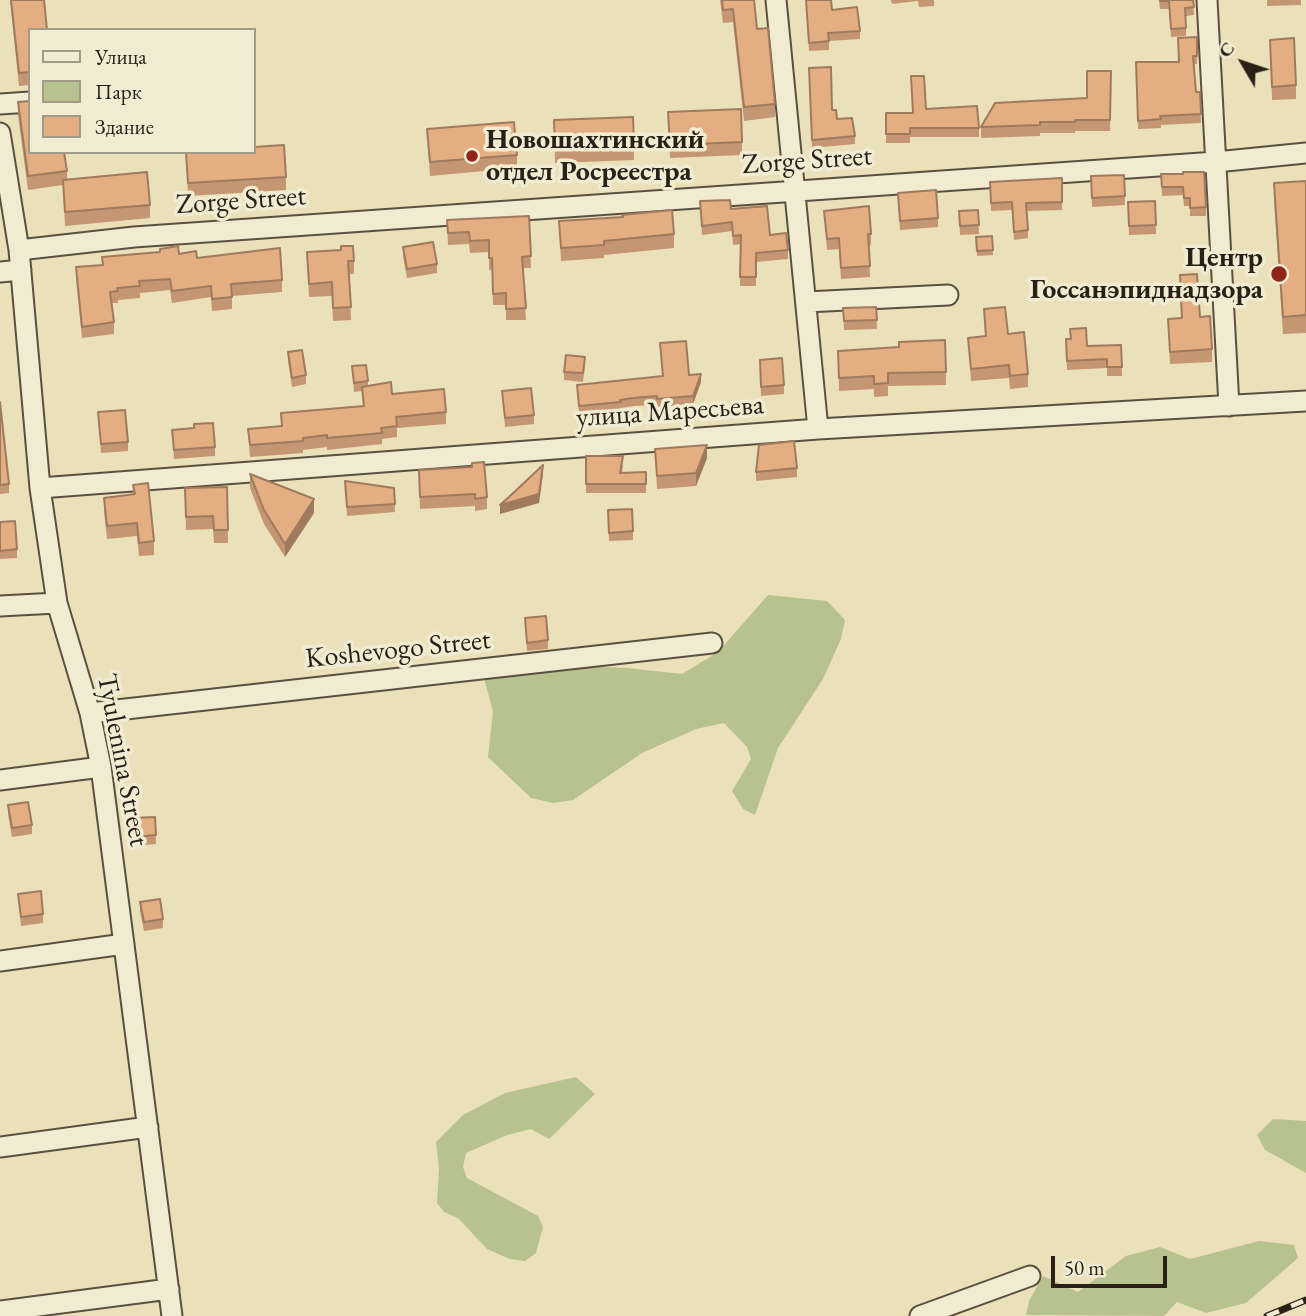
<!DOCTYPE html>
<html>
<head>
<meta charset="utf-8">
<style>
  body { margin:0 }
  #map { position:relative; width:1306px; height:1316px; overflow:hidden; background:#eae0ba; font-family:"EB Garamond",serif }
  canvas { display:block }
  .legend { position:absolute; left:28px; top:28px; width:228px; height:126px; box-sizing:border-box; background:#f1ebd2; border:2px solid #a19a87; margin:0; padding:9px 12px; list-style:none; font-size:21px; color:#2a2017 }
  .legend li { display:flex; align-items:center; gap:14px; height:35px }
  .legend b { width:35px; border:2px solid #a19a87 }
  .north { position:absolute; left:1208px; top:28px; width:70px; height:70px; -webkit-text-stroke:5px #f1ebd2; paint-order:stroke; rotate:309deg; font-size:19px; font-weight:700; line-height:28px; text-align:center; color:#2a2017 }
  .north::after { content:''; display:block; margin:auto; width:24px; height:32px; background:#2a2017; clip-path:polygon(50% 0,100% 100%,50% 72%,0 100%) }
  .scale { position:absolute; left:1051px; top:1256px; width:116px; height:32px; box-sizing:border-box; border:4px solid #2a2017; border-top:0; padding-left:9px; font-size:21px; line-height:24px; white-space:nowrap; color:#2a2017; -webkit-text-stroke:5px #f1ebd2; paint-order:stroke }
</style>
</head>
<body>
<div id="map">
<canvas width="1306" height="1316"></canvas>
<ul class="legend">
<li><b style="height:9px;background:#f1ebd2"></b>Улица</li>
<li><b style="height:19px;background:#b8c28f"></b>Парк</li>
<li><b style="height:19px;background:#e4ae83"></b>Здание</li>
</ul>
<div class="north">С</div>
<div class="scale">50 m</div>
</div>
<script>
const g = document.querySelector('canvas').getContext('2d');
g.lineJoin = 'round';
function fillPath(path, color) { g.fillStyle = color; g.fill(path, 'evenodd'); }
const poly = rows => new Path2D(rows.map(r => 'M' + r).join(''));
function stroke(path, color, width, dash) { g.strokeStyle = color; g.lineWidth = width; g.lineCap = dash ? 'butt' : 'round'; g.setLineDash(dash || []); g.stroke(path); }
function write(font, color, halo, rows, align = 'center') {
  g.font = font + ' "EB Garamond",serif'; g.lineWidth = 7; g.setLineDash([]); g.textBaseline = 'middle'; g.strokeStyle = halo; g.fillStyle = color; for (const [text, x, y, turn = 0] of rows) {
    g.save(); g.translate(x, y); g.rotate((+turn || 0) * Math.PI / 180); g.textAlign = isNaN(turn) ? turn : align; if (halo) g.strokeText(text, 0, 0); g.fillText(text, 0, 0); g.restore();
  }
}
const green = poly([
  [768,595,827,601,845,620,841,639,823,679,778,748,755,815,743,809,732,791,751,759,747,747,724,723,696,729,642,753,573,800,553,803,531,798,488,757,493,712,484,678,511,672,576,666,627,668,682,674,718,652],
  [576,1077,595,1094,549,1139,531,1129,507,1135,466,1153,463,1167,467,1178,538,1216,543,1227,536,1253,525,1261,510,1259,487,1249,458,1218,444,1212,437,1203,439,1168,436,1142,463,1115,505,1093],
  [1273,1119,1306,1121,1306,1173,1265,1150,1257,1135],
  [1259,1241,1294,1245,1298,1258,1246,1303,1206,1313,1177,1302,1164,1316,1026,1315,1029,1301,1043,1276,1078,1292,1126,1256,1160,1247,1190,1259]
]);
const minor = poly([
  [776,0,818,429],
  [1207,0,1229,406],
  [0,104,30,102],
  [0,133,19,250,40,488,57,603,90,713,101,767,172,1316],
  [19,250,134,237,1216,162,1306,153],
  [0,272,21,270],
  [806,302,948,295],
  [40,488,818,429,1306,401],
  [0,606,57,603],
  [90,713,712,643],
  [0,780,101,767],
  [0,961,124,944],
  [0,1147,148,1127],
  [0,1311,169,1289],
  [920,1316,1030,1276]
]);
const rail = poly([
  [1267,1316,1306,1300]
]);
const wall = poly([
  [10,0,44,0,30,30,30,85,19,86],
  [720,0,754,0,757,29,775,104,775,117,744,121,733,22,723,23],
  [806,0,831,0,832,10,860,31,860,39,829,41,829,50,809,51],
  [891,0,934,0,934,6,919,7,918,1,892,4],
  [1159,0,1193,0,1194,15,1186,16,1186,36,1171,37,1169,9,1160,9],
  [1267,0,1301,0,1301,5,1267,6],
  [1178,38,1197,56,1197,64,1194,64,1196,92,1200,92,1201,123,1161,125,1161,128,1138,129,1136,62,1179,62],
  [1270,40,1296,85,1296,99,1272,100],
  [809,68,837,119,855,136,855,144,812,148],
  [1111,71,1110,131,1075,131,1075,133,1040,133,1040,136,981,138,981,127,1087,98],
  [18,102,67,171,67,180,150,205,150,218,65,226,63,185,28,190,18,115],
  [668,112,742,142,742,155,670,158],
  [886,113,912,113,979,128,979,137,910,137,910,143,886,143],
  [633,117,634,160,555,163,554,120],
  [427,129,517,155,517,168,430,176],
  [186,152,286,177,286,190,188,196],
  [1161,174,1183,174,1206,207,1206,216,1190,216,1190,206,1184,206,1183,195,1162,196],
  [1124,175,1125,205,1092,207,1091,176],
  [1062,178,1062,210,1027,211,1028,238,1014,240,1012,210,991,211,990,182],
  [1306,181,1306,333,1283,334,1274,201,1274,183],
  [898,193,938,218,938,227,900,230],
  [700,201,731,209,770,235,788,250,788,259,756,262,756,286,740,286,741,244,733,245,732,231,702,235],
  [1155,201,1156,234,1129,235,1128,202],
  [978,210,979,234,960,235,959,211],
  [824,211,871,234,871,245,869,246,870,277,841,279,839,249,827,250],
  [529,216,531,268,523,268,526,320,506,320,506,305,493,305,492,269,489,270,489,252,470,253,469,244,448,245,447,220],
  [559,221,674,234,674,248,604,255,604,258,561,261],
  [992,236,993,255,977,256,976,237],
  [403,247,437,264,437,273,407,278,403,256],
  [307,252,354,261,354,274,349,274,351,320,333,321,332,296,309,297],
  [179,254,282,280,282,292,232,296,232,309,212,311,211,297,172,303,170,290,140,293,140,298,118,300,118,303,112,303,114,322,114,334,82,338,76,279,76,267,102,265,102,257],
  [1180,275,1200,317,1212,349,1212,362,1170,364,1168,319,1181,318],
  [876,307,877,329,844,330,843,308],
  [984,309,1008,334,1028,374,1028,387,1010,389,1009,378,971,381,968,338,985,336],
  [1066,339,1087,346,1121,345,1122,376,1107,376,1107,368,1067,370],
  [945,340,946,385,888,386,888,396,874,397,874,389,839,391,838,351,899,347],
  [660,343,689,375,701,382,693,404,657,407,657,405,633,406,621,408,621,410,579,414,577,385,662,376],
  [288,352,306,375,306,384,292,387,288,361],
  [352,366,368,381,368,386,446,412,446,424,397,428,397,437,382,439,382,444,327,450,327,447,303,450,303,453,250,457,248,429,281,426,281,413,363,406,362,391,354,392],
  [585,366,583,382,564,380,564,372],
  [760,368,784,385,784,394,761,396],
  [502,391,534,415,534,424,505,427],
  [0,402,9,484,9,493,0,494],
  [98,412,128,442,128,451,101,453],
  [194,428,215,447,215,456,174,459,172,430],
  [655,449,707,458,696,486,657,489],
  [586,456,623,465,622,473,646,472,646,493,586,493],
  [797,468,797,477,756,481,756,472],
  [419,470,487,497,487,509,475,511,475,506,420,509],
  [250,474,314,513,285,557,264,524,250,488],
  [345,481,395,504,395,512,347,516],
  [133,485,154,541,154,555,139,556,137,536,107,539,104,511,104,498,133,494],
  [227,487,228,543,214,543,213,529,186,530,185,488],
  [608,519,633,531,633,540,609,541],
  [0,522,17,549,17,558,0,559],
  [525,618,548,640,548,649,527,651],
  [8,805,32,825,32,834,12,837,8,814],
  [155,817,156,844,133,846,132,818],
  [18,894,43,914,43,923,21,926],
  [140,902,163,919,163,928,144,931,140,911]
]);
const shadedWall = poly([
  [701,374,701,382,693,404,693,396],
  [707,445,707,458,696,486,696,473],
  [543,465,543,474,539,503,500,514,500,505],
  [314,499,314,513,285,557,285,544]
]);
const building = poly([
  [11,0,44,0,47,30,30,30,30,72,19,73,11,0],
  [722,0,754,0,757,29,768,28,775,104,744,107,733,9,723,10,722,0],
  [806,0,831,0,832,10,857,7,860,31,828,33,829,41,809,43,806,0],
  [1160,0,1193,0,1194,7,1185,8,1186,28,1171,29,1169,1,1160,1,1160,0],
  [1197,37,1197,56,1193,56,1196,92,1200,92,1201,114,1160,116,1161,119,1138,121,1136,62,1179,62,1178,38,1197,37],
  [1294,38,1296,85,1272,87,1270,40,1294,38],
  [831,67,832,110,836,110,837,119,852,118,855,136,812,140,809,68,831,67],
  [1087,71,1111,71,1110,120,1075,120,1075,122,1040,122,1040,125,981,127,995,103,1087,98,1087,71],
  [911,76,924,76,926,109,977,106,979,128,910,128,910,134,886,134,886,113,913,113,911,76],
  [30,101,30,152,64,152,67,171,28,176,18,102,30,101],
  [741,109,742,142,670,145,668,112,741,109],
  [633,117,634,147,555,150,554,120,633,117],
  [514,122,517,155,430,162,427,129,514,122],
  [284,145,286,177,188,183,186,152,254,152,254,147,284,145],
  [147,172,150,205,65,212,63,180,147,172],
  [1183,172,1204,172,1206,207,1190,208,1190,198,1184,198,1183,187,1162,187,1161,174,1183,174,1183,172],
  [1124,175,1125,196,1092,198,1091,176,1124,175],
  [1062,178,1062,202,1026,203,1028,230,1014,232,1012,202,991,203,990,182,1062,178],
  [1306,181,1306,315,1283,317,1274,183,1306,181],
  [936,190,938,218,900,221,898,193,936,190],
  [730,200,731,209,767,206,770,235,786,233,788,250,756,253,756,277,740,277,741,235,733,236,732,222,702,226,700,201,730,200],
  [1155,201,1156,225,1129,226,1128,202,1155,201],
  [869,206,871,234,868,234,870,266,841,268,839,238,827,239,824,211,869,206],
  [672,210,674,234,604,241,604,245,561,248,559,221,623,217,622,215,672,210],
  [978,210,979,225,960,226,959,211,978,210],
  [529,216,531,256,522,257,526,308,506,309,506,293,493,294,492,258,489,258,489,240,470,241,469,232,448,233,447,220,529,216],
  [992,236,993,250,977,251,976,237,992,236],
  [433,242,437,264,407,269,403,247,433,242],
  [178,246,179,254,196,251,197,258,280,248,282,280,231,284,232,297,212,299,211,286,172,291,170,279,139,281,140,286,117,288,118,291,110,292,114,322,82,327,76,267,103,265,102,257,160,252,160,249,178,246],
  [341,246,353,246,354,261,348,261,351,307,333,308,332,282,309,284,307,252,341,250,341,246],
  [1197,274,1200,317,1210,316,1212,349,1170,352,1168,319,1182,318,1180,275,1197,274],
  [876,307,877,320,844,321,843,308,876,307],
  [1005,307,1008,334,1024,332,1028,374,1010,376,1009,365,971,369,968,338,986,336,984,309,1005,307],
  [1086,328,1087,346,1121,345,1122,367,1107,367,1107,359,1067,361,1066,339,1071,339,1070,329,1086,328],
  [945,340,946,372,888,373,888,383,874,384,874,376,839,378,838,351,899,347,899,342,945,340],
  [686,341,689,375,701,374,693,396,657,399,657,396,633,398,620,400,621,402,579,406,577,385,663,376,660,343,686,341],
  [302,350,306,375,292,378,288,352,302,350],
  [566,355,585,357,583,373,564,372,566,355],
  [782,358,784,385,761,387,760,360,782,358],
  [366,365,368,381,354,383,352,366,366,365],
  [391,382,392,394,444,389,446,412,396,417,397,426,381,428,382,433,327,438,327,435,303,438,303,441,250,445,248,429,282,426,281,413,364,406,362,387,391,382],
  [531,388,534,415,505,418,502,391,531,388],
  [0,402,9,484,0,485,0,402],
  [125,410,128,442,101,444,98,412,125,410],
  [213,423,215,447,174,450,172,430,194,428,194,424,213,423],
  [794,441,797,468,756,472,759,445,794,441],
  [707,445,696,473,657,476,655,449,707,445],
  [586,456,623,456,620,473,646,472,646,484,586,484,586,456],
  [484,462,487,497,475,499,475,494,420,497,419,470,472,467,472,463,484,462],
  [543,465,539,494,500,505,509,497,543,465],
  [250,474,314,499,285,544,264,510,250,474],
  [345,481,394,488,395,504,347,507,345,481],
  [148,483,154,541,139,543,137,523,107,526,104,498,135,494,133,485,148,483],
  [227,487,228,530,214,530,213,516,186,517,185,488,227,487],
  [632,509,633,531,609,533,608,510,632,509],
  [15,521,17,549,0,551,0,522,15,521],
  [546,616,548,640,527,643,525,618,546,616],
  [28,802,32,825,12,828,8,805,28,802],
  [155,817,156,835,133,837,132,818,155,817],
  [41,891,43,914,21,917,18,894,41,891],
  [160,899,163,919,144,922,140,902,160,899]
]);
const markers = [
  [472,156,7,"#8f2418"],
  [1279,274,9,"#8f2418"]
];
const poiNames = [
  ["Новошахтинский",486,140],
  ["отдел Росреестра",486,172],
  ["Центр",1263,258,"right"],
  ["Госсанэпиднадзора",1263,290,"right"]
];
const streetNames = [
  ["Zorge Street",807,161,-4],
  ["Zorge Street",241,201,-4],
  ["улица Маресьева",670,412,-4],
  ["Koshevogo Street",398,650,-6],
  ["Tyulenina Street",122,760,79]
];
fillPath(green, '#b8c28f');
stroke(minor, '#5a5040', 23);
stroke(minor, '#f1ebd2', 19);
stroke(rail, '#2a2017', 7);
stroke(rail, '#f1ebd2', 4.5, [13]);
fillPath(wall, '#c49671');
fillPath(shadedWall, '#a07a5c');
fillPath(building, '#e4ae83');
stroke(building, '#a07a5c', 2);
for (const [x, y, r, color] of markers) { const dot = new Path2D(); dot.arc(x, y, r, 0, 2 * Math.PI); g.fillStyle = color; g.fill(dot); stroke(dot, '#f1ebd2', 2.5); }
write('bold 28px', '#2a2017', '#f1ebd2', poiNames, 'left');
write('28px', '#2a2017', '#f1ebd2', streetNames);
</script>
</body>
</html>
